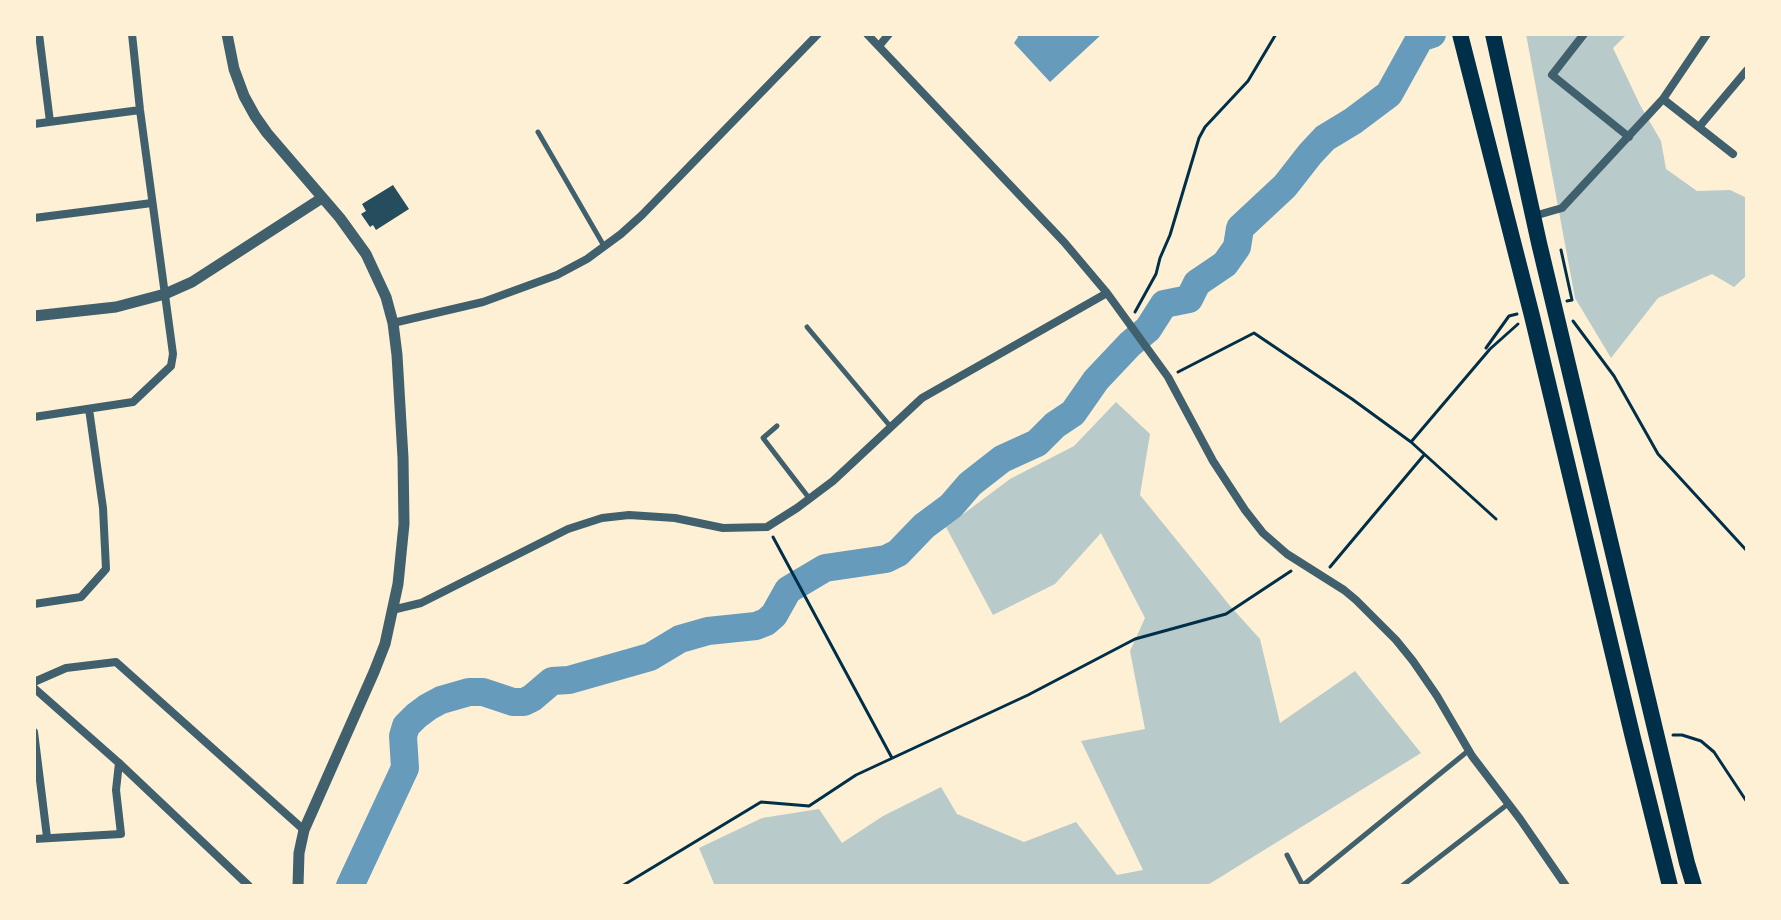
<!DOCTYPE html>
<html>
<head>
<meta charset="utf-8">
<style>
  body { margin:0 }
  #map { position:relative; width:1781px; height:920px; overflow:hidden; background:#fdf0d5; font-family:Mulish,sans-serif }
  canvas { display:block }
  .frame { position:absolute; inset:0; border:36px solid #fdf0d5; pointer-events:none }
</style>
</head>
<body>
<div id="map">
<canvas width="1781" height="920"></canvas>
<div class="frame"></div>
</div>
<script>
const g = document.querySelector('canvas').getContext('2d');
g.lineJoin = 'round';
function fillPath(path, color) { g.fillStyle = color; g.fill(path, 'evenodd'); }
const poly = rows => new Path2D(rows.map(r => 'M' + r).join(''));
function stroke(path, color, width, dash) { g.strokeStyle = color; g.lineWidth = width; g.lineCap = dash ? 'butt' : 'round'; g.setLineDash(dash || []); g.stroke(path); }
const green = poly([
  [1526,34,1627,34,1613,48,1640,105,1661,141,1666,169,1697,191,1730,190,1747,198,1747,275,1734,287,1712,274,1658,298,1611,358,1575,298],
  [1116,402,1150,434,1140,495,1231,607,1260,639,1280,723,1355,671,1421,753,1206,886,715,886,699,848,762,818,819,809,842,843,883,816,941,787,957,814,1024,842,1076,822,1117,875,1143,870,1081,741,1145,729,1130,651,1145,618,1101,533,1055,584,993,615,946,527,1010,479,1074,446]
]);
const water = poly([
  [1017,34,1102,34,1050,82,1014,43,1018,37]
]);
const river = poly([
  [350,886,405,768,403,736,406,726,416,716,428,707,441,700,469,692,483,692,513,702,524,702,532,698,552,681,569,680,650,657,680,639,708,631,756,626,766,622,774,615,788,590,825,568,886,559,898,553,924,526,951,506,970,484,1002,459,1037,443,1055,425,1073,413,1096,380,1130,344,1148,329,1164,304,1189,299,1197,283,1225,264,1237,247,1240,228,1285,186,1310,154,1325,138,1353,121,1389,94,1420,38,1432,34]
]);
const building = poly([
  [393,185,409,209,376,230,373,225,370,227,361,214,366,211,362,204]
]);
const path = poly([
  [1561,250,1572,300,1567,301],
  [1135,312,1156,274,1160,258,1170,235,1199,138,1205,127,1248,81,1276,34],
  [1573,321,1614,376,1658,454,1747,551],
  [1486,348,1509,316,1517,314],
  [1178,372,1254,333,1352,399,1411,442,1496,519],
  [1411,442,1490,349,1518,324],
  [773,537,892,758],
  [1330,567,1424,455],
  [1673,735,1682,735,1701,741,1714,752,1747,802],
  [622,886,761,802,809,806,856,775,1028,695,1135,639,1226,614,1291,571]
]);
const service = poly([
  [538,132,604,246],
  [807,327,890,426],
  [777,426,763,438,809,498],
  [1287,855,1303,886],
  [1302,886,1468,751],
  [1402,886,1508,804]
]);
const minor = poly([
  [39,34,50,122],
  [867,34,1064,242,1107,293,1168,377,1213,461,1245,510,1263,533,1287,554,1344,590,1356,600,1396,640,1413,661,1437,696,1472,756,1520,819,1566,886],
  [1584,34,1552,75,1629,137],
  [879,46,889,34],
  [1663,99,1733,154],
  [34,124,140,110],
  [1699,127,1747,70],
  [1534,216,1562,208,1663,99,1707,34],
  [34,218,152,203],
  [393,323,483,302,557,275,587,259,621,234,642,215,818,34],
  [34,417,133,402,171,366,173,354,140,110,132,34],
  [34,604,81,597,106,569,103,508,89,409],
  [392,610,421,603,568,529,602,518,629,515,675,518,723,528,767,527,797,508,833,481,922,398,1107,293],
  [34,682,66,668,116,662,304,830],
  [34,688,119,763,249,886],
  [34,732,47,837],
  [34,839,121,834,116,790,119,763]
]);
const tertiary = poly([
  [227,34,234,69,244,96,255,116,267,133,340,218,366,254,386,297,393,323,397,355,403,458,404,524,398,584,385,644,374,672,304,830,299,853,298,886],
  [34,316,116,307,165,294,192,282,322,198]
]);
const trunk = poly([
  [1460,34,1532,316,1633,738,1670,886],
  [1493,34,1539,243,1687,863,1694,886]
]);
fillPath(green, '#b9caca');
fillPath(water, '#669bbc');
stroke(river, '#669bbc', 28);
fillPath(building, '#264d5e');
stroke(path, '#003049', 3);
stroke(service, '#3f606c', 5);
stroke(minor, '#3f606c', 8);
stroke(tertiary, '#3f606c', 11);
stroke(trunk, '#003049', 16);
</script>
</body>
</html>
